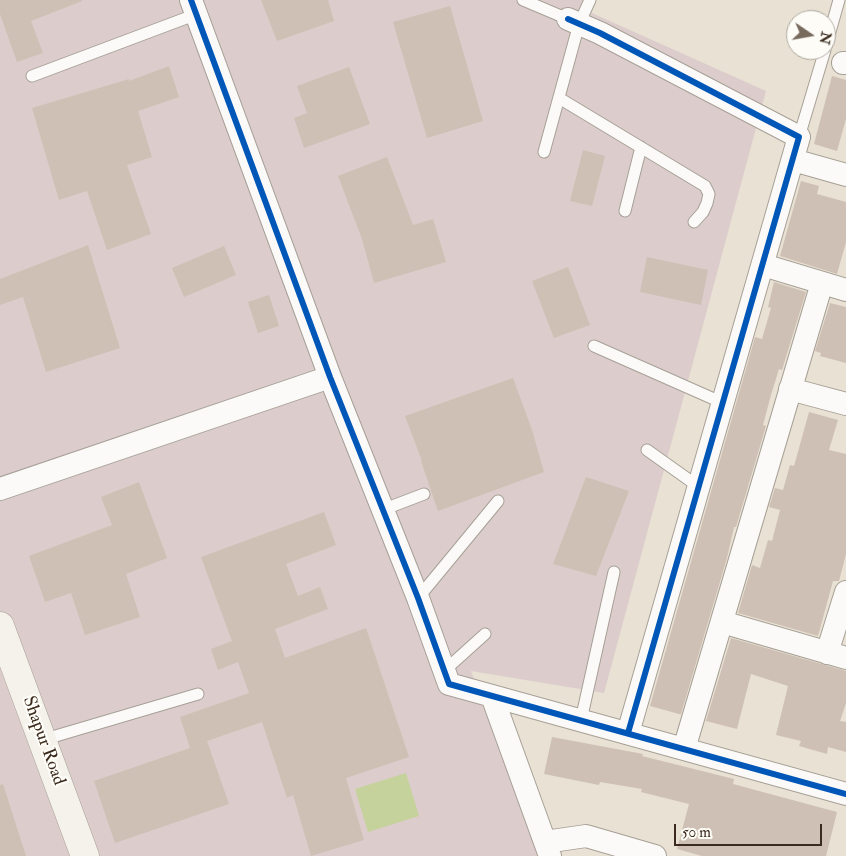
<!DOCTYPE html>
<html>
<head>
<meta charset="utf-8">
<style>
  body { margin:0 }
  #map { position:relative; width:846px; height:856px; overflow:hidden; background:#e9e1d3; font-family:"IM FELL Double Pica",serif }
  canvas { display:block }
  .north { position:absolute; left:786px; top:10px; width:50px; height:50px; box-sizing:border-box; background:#fdfcf7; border:1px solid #afa8a0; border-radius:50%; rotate:102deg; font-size:14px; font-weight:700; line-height:20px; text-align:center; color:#3b2a1e }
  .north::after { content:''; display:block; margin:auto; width:18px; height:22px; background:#786a5d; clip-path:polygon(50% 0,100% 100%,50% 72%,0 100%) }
  .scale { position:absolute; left:674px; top:824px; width:148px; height:22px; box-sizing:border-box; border:2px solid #3b2a1e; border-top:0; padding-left:6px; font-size:15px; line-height:18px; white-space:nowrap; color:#3b2a1e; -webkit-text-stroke:4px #fdfcf7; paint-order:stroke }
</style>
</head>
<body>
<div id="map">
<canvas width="846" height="856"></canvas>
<div class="north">N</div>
<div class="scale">50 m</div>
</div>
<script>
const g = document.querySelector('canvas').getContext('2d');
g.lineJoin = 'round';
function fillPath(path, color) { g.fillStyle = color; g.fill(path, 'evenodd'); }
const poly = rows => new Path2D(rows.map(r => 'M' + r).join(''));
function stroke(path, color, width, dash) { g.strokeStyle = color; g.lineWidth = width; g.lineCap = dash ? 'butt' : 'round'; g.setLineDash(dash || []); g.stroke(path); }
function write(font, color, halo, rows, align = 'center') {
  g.font = font + ' "IM FELL Double Pica",serif'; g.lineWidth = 4.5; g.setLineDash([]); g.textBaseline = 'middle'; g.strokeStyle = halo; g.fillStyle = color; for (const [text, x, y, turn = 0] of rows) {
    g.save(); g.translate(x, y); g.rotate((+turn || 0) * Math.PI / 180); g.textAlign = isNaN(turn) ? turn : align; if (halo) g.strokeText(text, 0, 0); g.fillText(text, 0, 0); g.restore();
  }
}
const industrial = poly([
  [0,0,586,0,583,9,766,91,604,693,471,671,540,856,0,856]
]);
const green = poly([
  [406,773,419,816,368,832,355,789]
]);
const building = poly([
  [0,0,82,0,82,1,31,21,43,53,17,62,0,14],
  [261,0,328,0,334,21,277,41],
  [450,6,483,121,427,138,393,22],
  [169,66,179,97,138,111,152,157,127,165,151,234,107,250,87,191,59,200,32,108,129,79,129,81],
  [349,67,370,124,304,148,294,118,307,113,297,86],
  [832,76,846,80,846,119,837,151,814,144],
  [583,150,605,156,592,206,570,201],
  [387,157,413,225,433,219,446,262,374,283,362,239,338,176],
  [801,181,819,186,817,194,846,202,846,242,837,274,780,256],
  [88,245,120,348,46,372,23,297,0,305,0,279],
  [224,246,236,275,184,297,172,268],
  [647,257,708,270,701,305,640,292],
  [568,267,590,325,554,338,532,281],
  [774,282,806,292,782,370,779,369,771,395,763,425,766,426,736,527,734,527,727,558,681,714,679,714,650,706,755,337,762,339,771,308,768,307],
  [269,295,279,326,258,333,248,302],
  [830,303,846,307,846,363,820,356,821,353,815,351],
  [513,378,532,430,544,472,438,511,421,461,422,461,405,416],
  [809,412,838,420,829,450,846,454,846,554,839,581,833,581,818,636,738,613,752,565,760,568,768,540,772,541,780,510,769,507,775,488,783,490,790,465,794,466],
  [586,477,629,491,596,576,553,564],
  [139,482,167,558,126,574,140,617,85,635,71,593,45,602,29,556,112,525,101,497],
  [324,512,336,545,286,564,298,596,320,587,328,609,275,629,285,658,366,628,409,757,346,778,364,840,311,856,293,795,287,798,262,722,207,741,229,804,115,843,94,781,190,748,180,717,249,693,238,662,218,670,211,649,232,641,201,557],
  [731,638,846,671,846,703,840,721,846,722,846,752,828,747,827,754,799,746,801,741,776,735,788,686,751,674,737,729,706,721],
  [552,737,643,754,642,756,734,779,733,784,837,812,826,856,702,856,677,849,689,804,641,792,642,789,600,782,599,785,544,774],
  [3,784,26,856,0,856,0,785]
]);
const lane = poly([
  [523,0,568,19],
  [826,46,839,0],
  [32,76,197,14],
  [559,98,705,186,709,194,707,203,703,212,694,222],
  [799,137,825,50],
  [544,152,579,24,590,0],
  [625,211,641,147],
  [594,346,723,403],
  [647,450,699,487],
  [382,510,424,494],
  [418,598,498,501],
  [444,671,485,634],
  [581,720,614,572],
  [42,740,198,694]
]);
const street = poly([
  [191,0,330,377,418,598,449,684,846,794],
  [568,19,600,33,799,137,628,733],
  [843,63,846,63],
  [793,160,846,175],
  [763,265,846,290],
  [790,389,846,404],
  [0,489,330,377],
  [722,622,846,658],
  [827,653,846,592],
  [492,696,550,856],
  [684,749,822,283],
  [545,842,586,836,655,856]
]);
const secondary = poly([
  [0,626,85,856]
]);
const cycleway = poly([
  [191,0,330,377,418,598,449,684,846,794],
  [568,19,600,33,799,137,628,733]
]);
const streetNames = [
  ["Shapur Road",43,741,70]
];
fillPath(industrial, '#dccdcc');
fillPath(green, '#c5d29b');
fillPath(building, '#cec0b4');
stroke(lane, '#a6a096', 13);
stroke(street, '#a6a096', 24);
stroke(secondary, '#a6a096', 29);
stroke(lane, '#fcfaf8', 11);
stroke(street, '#fcfaf8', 22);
stroke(secondary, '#f5f1eb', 28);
stroke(cycleway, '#0057b8', 6);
write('18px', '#3b2a1e', '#fdfcf7', streetNames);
</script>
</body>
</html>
